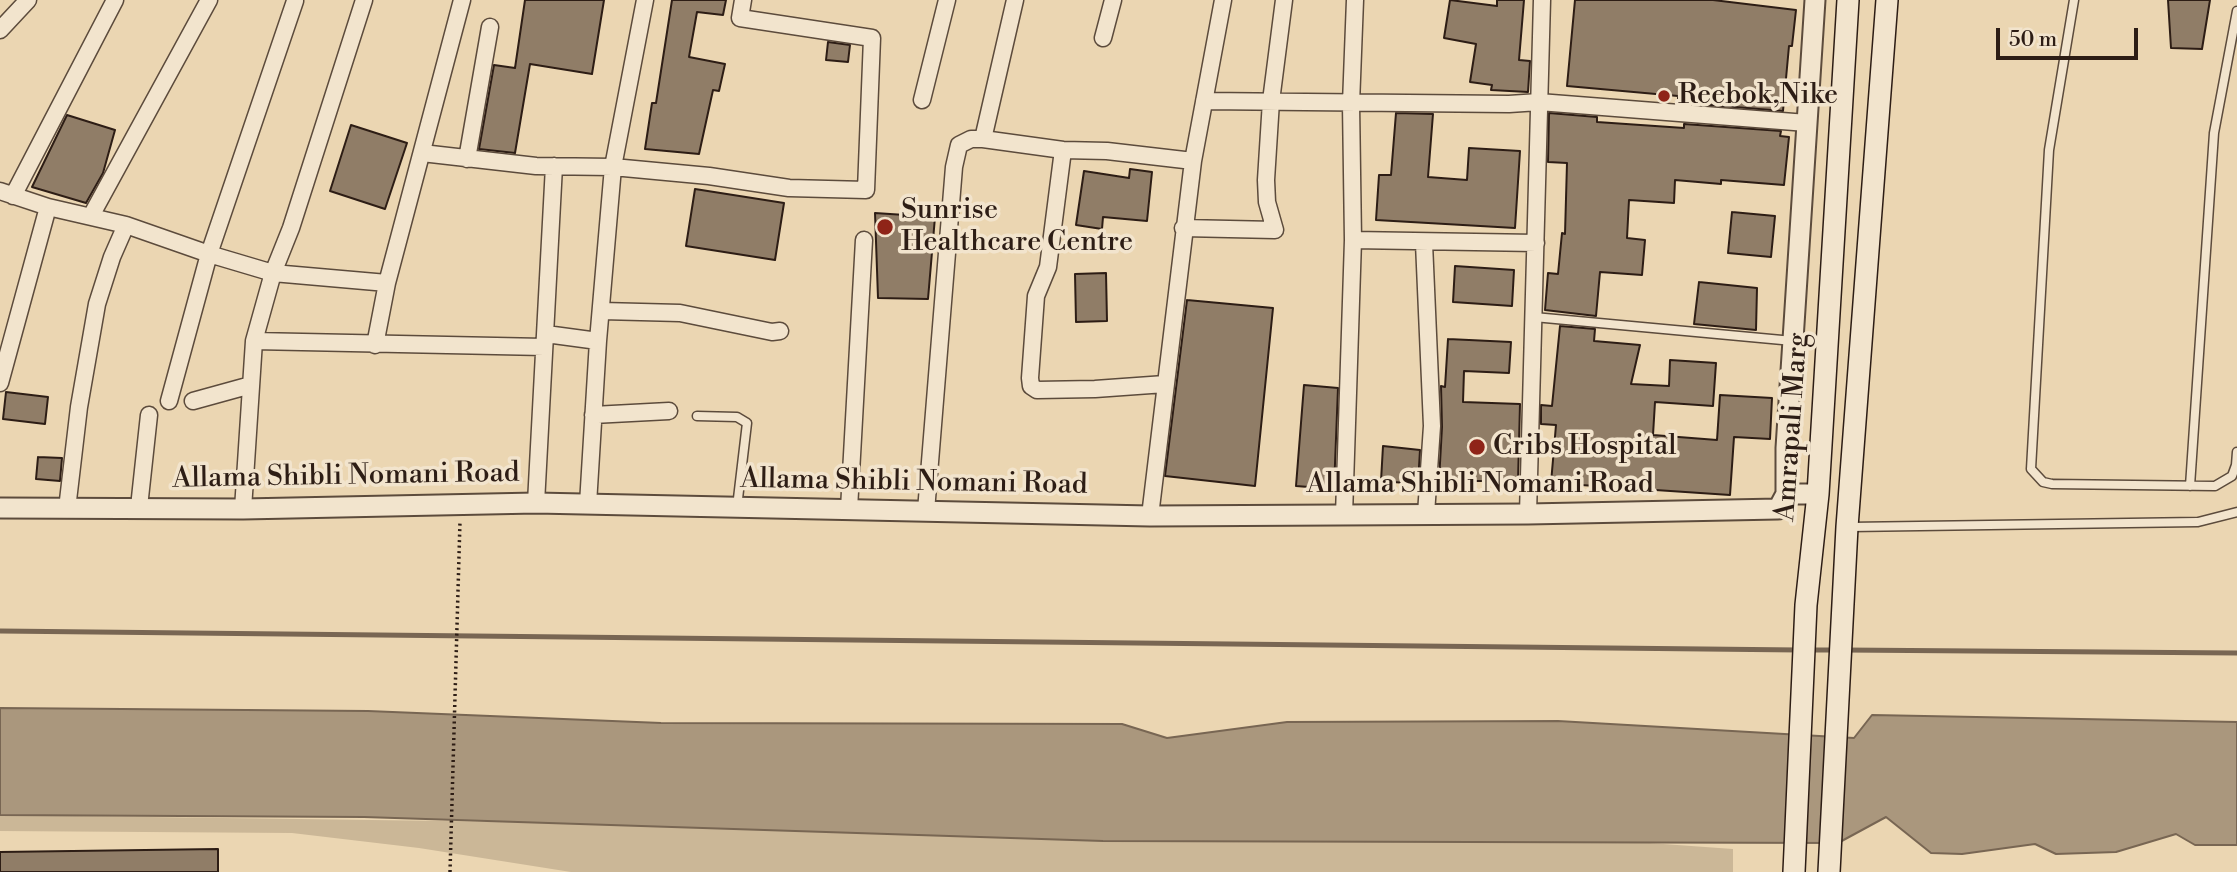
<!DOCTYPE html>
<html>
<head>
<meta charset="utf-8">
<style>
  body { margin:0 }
  #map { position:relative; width:2237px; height:872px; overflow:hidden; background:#ebd6b2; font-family:"Libre Bodoni",serif }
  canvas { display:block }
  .scale { position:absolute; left:1996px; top:28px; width:142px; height:32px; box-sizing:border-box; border:4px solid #2d1d15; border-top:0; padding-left:9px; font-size:21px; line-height:24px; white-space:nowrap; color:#2d1d15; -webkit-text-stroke:5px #f2e4cd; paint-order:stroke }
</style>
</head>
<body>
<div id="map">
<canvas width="2237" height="872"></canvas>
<div class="scale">50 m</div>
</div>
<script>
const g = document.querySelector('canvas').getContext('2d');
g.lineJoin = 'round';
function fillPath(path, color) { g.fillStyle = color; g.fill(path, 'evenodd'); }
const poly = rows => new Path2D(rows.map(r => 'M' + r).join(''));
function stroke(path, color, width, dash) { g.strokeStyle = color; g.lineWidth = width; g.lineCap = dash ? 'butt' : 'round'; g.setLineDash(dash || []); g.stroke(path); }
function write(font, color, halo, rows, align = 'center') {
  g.font = font + ' "Libre Bodoni",serif'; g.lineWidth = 7; g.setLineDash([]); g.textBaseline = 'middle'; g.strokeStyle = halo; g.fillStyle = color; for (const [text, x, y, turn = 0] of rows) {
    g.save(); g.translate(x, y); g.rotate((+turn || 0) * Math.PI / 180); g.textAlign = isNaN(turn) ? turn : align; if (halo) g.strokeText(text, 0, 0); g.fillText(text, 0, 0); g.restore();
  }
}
const green = poly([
  [1174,809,1733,849,1733,872,571,872,419,848,292,833,0,831,0,815,743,825]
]);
const water = poly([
  [0,708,368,711,661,723,1122,724,1167,738,1287,722,1558,721,1854,738,1872,715,2237,722,2237,845,2195,845,2176,834,2116,852,2056,854,2035,844,1962,854,1931,853,1886,817,1838,843,1103,841,364,817,0,815,0,708]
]);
const stream = poly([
  [0,631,1799,650],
  [1809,650,1834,650],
  [1844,650,2237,653]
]);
const building = poly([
  [525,0,604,0,592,74,530,64,515,153,479,149,494,65,515,68,525,0],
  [672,0,726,0,723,15,697,12,689,57,725,64,719,91,713,90,699,154,645,149,652,103,656,103,672,0],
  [1450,0,1497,6,1497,0,1524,0,1519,60,1530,61,1528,92,1491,90,1492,85,1470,82,1476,44,1444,38,1450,0],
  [1575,0,1713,0,1796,10,1792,46,1789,46,1783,111,1686,103,1686,100,1678,99,1678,96,1567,86,1575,0],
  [2168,0,2210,0,2202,49,2171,48,2168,0],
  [828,42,850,45,848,62,826,60,828,42],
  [1396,113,1433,114,1428,177,1467,180,1469,148,1520,151,1515,228,1376,220,1379,175,1391,175,1396,113],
  [1549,113,1597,117,1597,122,1684,128,1684,124,1781,131,1780,136,1789,137,1784,185,1721,180,1721,184,1675,180,1674,203,1629,200,1627,238,1645,240,1642,275,1600,272,1596,316,1545,310,1548,273,1558,274,1562,233,1565,234,1567,163,1548,162,1549,113],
  [67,115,115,130,103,173,86,203,32,187,67,115],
  [351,125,407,143,385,209,330,191,351,125],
  [1130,169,1152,172,1147,221,1103,217,1102,229,1076,225,1084,171,1129,178,1130,169],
  [695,189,784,203,775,260,686,246,695,189],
  [1732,212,1775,216,1771,257,1728,253,1732,212],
  [875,213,935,217,928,299,878,298,875,213],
  [1455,266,1514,270,1512,306,1453,302,1455,266],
  [1106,273,1107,321,1076,322,1075,274,1106,273],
  [1699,282,1757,288,1756,330,1694,324,1699,282],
  [1187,300,1273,308,1255,486,1165,476,1187,300],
  [1560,326,1595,329,1594,341,1640,345,1631,384,1669,386,1670,360,1716,363,1713,406,1655,402,1653,435,1717,440,1720,395,1772,398,1770,439,1734,437,1730,495,1551,483,1556,425,1541,424,1541,405,1552,406,1560,326],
  [1448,339,1511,342,1509,373,1464,371,1463,402,1520,404,1518,481,1439,481,1442,427,1441,386,1445,387,1448,339],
  [1304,385,1338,388,1334,489,1296,486,1304,385],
  [6,392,48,397,45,424,3,419,6,392],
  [1383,446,1420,450,1418,484,1381,481,1383,446],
  [38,457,62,458,60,481,36,479,38,457],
  [218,849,218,872,0,872,0,852,218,849]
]);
const path = poly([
  [450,872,460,521]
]);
const service = poly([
  [2074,0,2049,150,2031,469,2043,482,2052,484,2215,486,2232,476,2236,465,2237,452],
  [1534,317,1793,341],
  [697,416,737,417,747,423,737,507],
  [2190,486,2214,133,2237,11],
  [1850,527,2198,522,2237,512]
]);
const minor = poly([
  [0,30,28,0],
  [1103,38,1113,0],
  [922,100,947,0],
  [1204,101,1509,104,1539,102,1807,123],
  [983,139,1015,0],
  [1063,150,1048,267,1036,296,1030,378,1031,386,1037,390,1095,389,1165,384],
  [422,153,536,166,613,167,709,176,789,188,866,190,872,38,740,18,743,0],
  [467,159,490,27],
  [0,191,48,207,126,225,209,254,273,273,387,283],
  [13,196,115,0],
  [91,216,209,0],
  [1183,228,1275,230,1267,202,1266,180,1271,101,1284,0],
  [1353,240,1536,243],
  [1424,243,1432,426,1426,514],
  [602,311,680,313,772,332,780,331],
  [546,334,598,341,613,167,645,0],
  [254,341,544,347],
  [375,345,387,283,462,0],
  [0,383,48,207],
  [169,401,209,254,295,1],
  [193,401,251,385],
  [593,415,669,411],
  [536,503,554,166],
  [588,504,598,341],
  [139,507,149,415],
  [67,509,79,407,97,304,112,257,126,225],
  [243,509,254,341,273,273,291,228,364,0],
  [849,509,864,240],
  [926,511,954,167,959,145,971,139,983,139,1063,150,1107,151,1193,161],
  [1528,514,1542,0],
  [1344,515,1353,240,1351,104,1355,0],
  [1150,516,1193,161,1223,0]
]);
const tertiary = poly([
  [1786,494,1818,494],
  [0,508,243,509,536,503,1150,516,1528,514,1778,509,1786,494,1786,448,1815,0]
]);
const secondary = poly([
  [1794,872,1806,605,1818,494,1848,0],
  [1829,872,1847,527,1887,0]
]);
const markers = [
  [1664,96,7,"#8f2418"],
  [885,227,9,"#8f2418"],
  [1477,447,9,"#8f2418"]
];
const poiNames = [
  ["Reebok,Nike",1678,96],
  ["Sunrise",901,211],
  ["Healthcare Centre",901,243],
  ["Cribs Hospital",1493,447]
];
const streetNames = [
  ["Amrapali Marg",1793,427,-86],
  ["Allama Shibli Nomani Road",346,477,-1],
  ["Allama Shibli Nomani Road",914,483,1],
  ["Allama Shibli Nomani Road",1480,485]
];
fillPath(green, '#cbb797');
fillPath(water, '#aa977d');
stroke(water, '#786653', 2);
stroke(stream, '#786653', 5);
fillPath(building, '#907d67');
stroke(building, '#2d1d15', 2);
stroke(service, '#5c4b3c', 11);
stroke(minor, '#5c4b3c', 19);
stroke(tertiary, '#5c4b3c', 23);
stroke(secondary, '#2d1d15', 24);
stroke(path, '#2d1d15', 3.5, [2, 3.5]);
stroke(service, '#f2e4cd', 8);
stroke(minor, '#f2e4cd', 16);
stroke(tertiary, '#f2e4cd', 19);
stroke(secondary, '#f2e4cd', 21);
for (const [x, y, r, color] of markers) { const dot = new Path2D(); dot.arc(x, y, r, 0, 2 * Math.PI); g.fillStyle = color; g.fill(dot); stroke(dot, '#f2e4cd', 2.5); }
write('28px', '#2d1d15', '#f2e4cd', poiNames, 'left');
write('28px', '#2d1d15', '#f2e4cd', streetNames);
</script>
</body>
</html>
